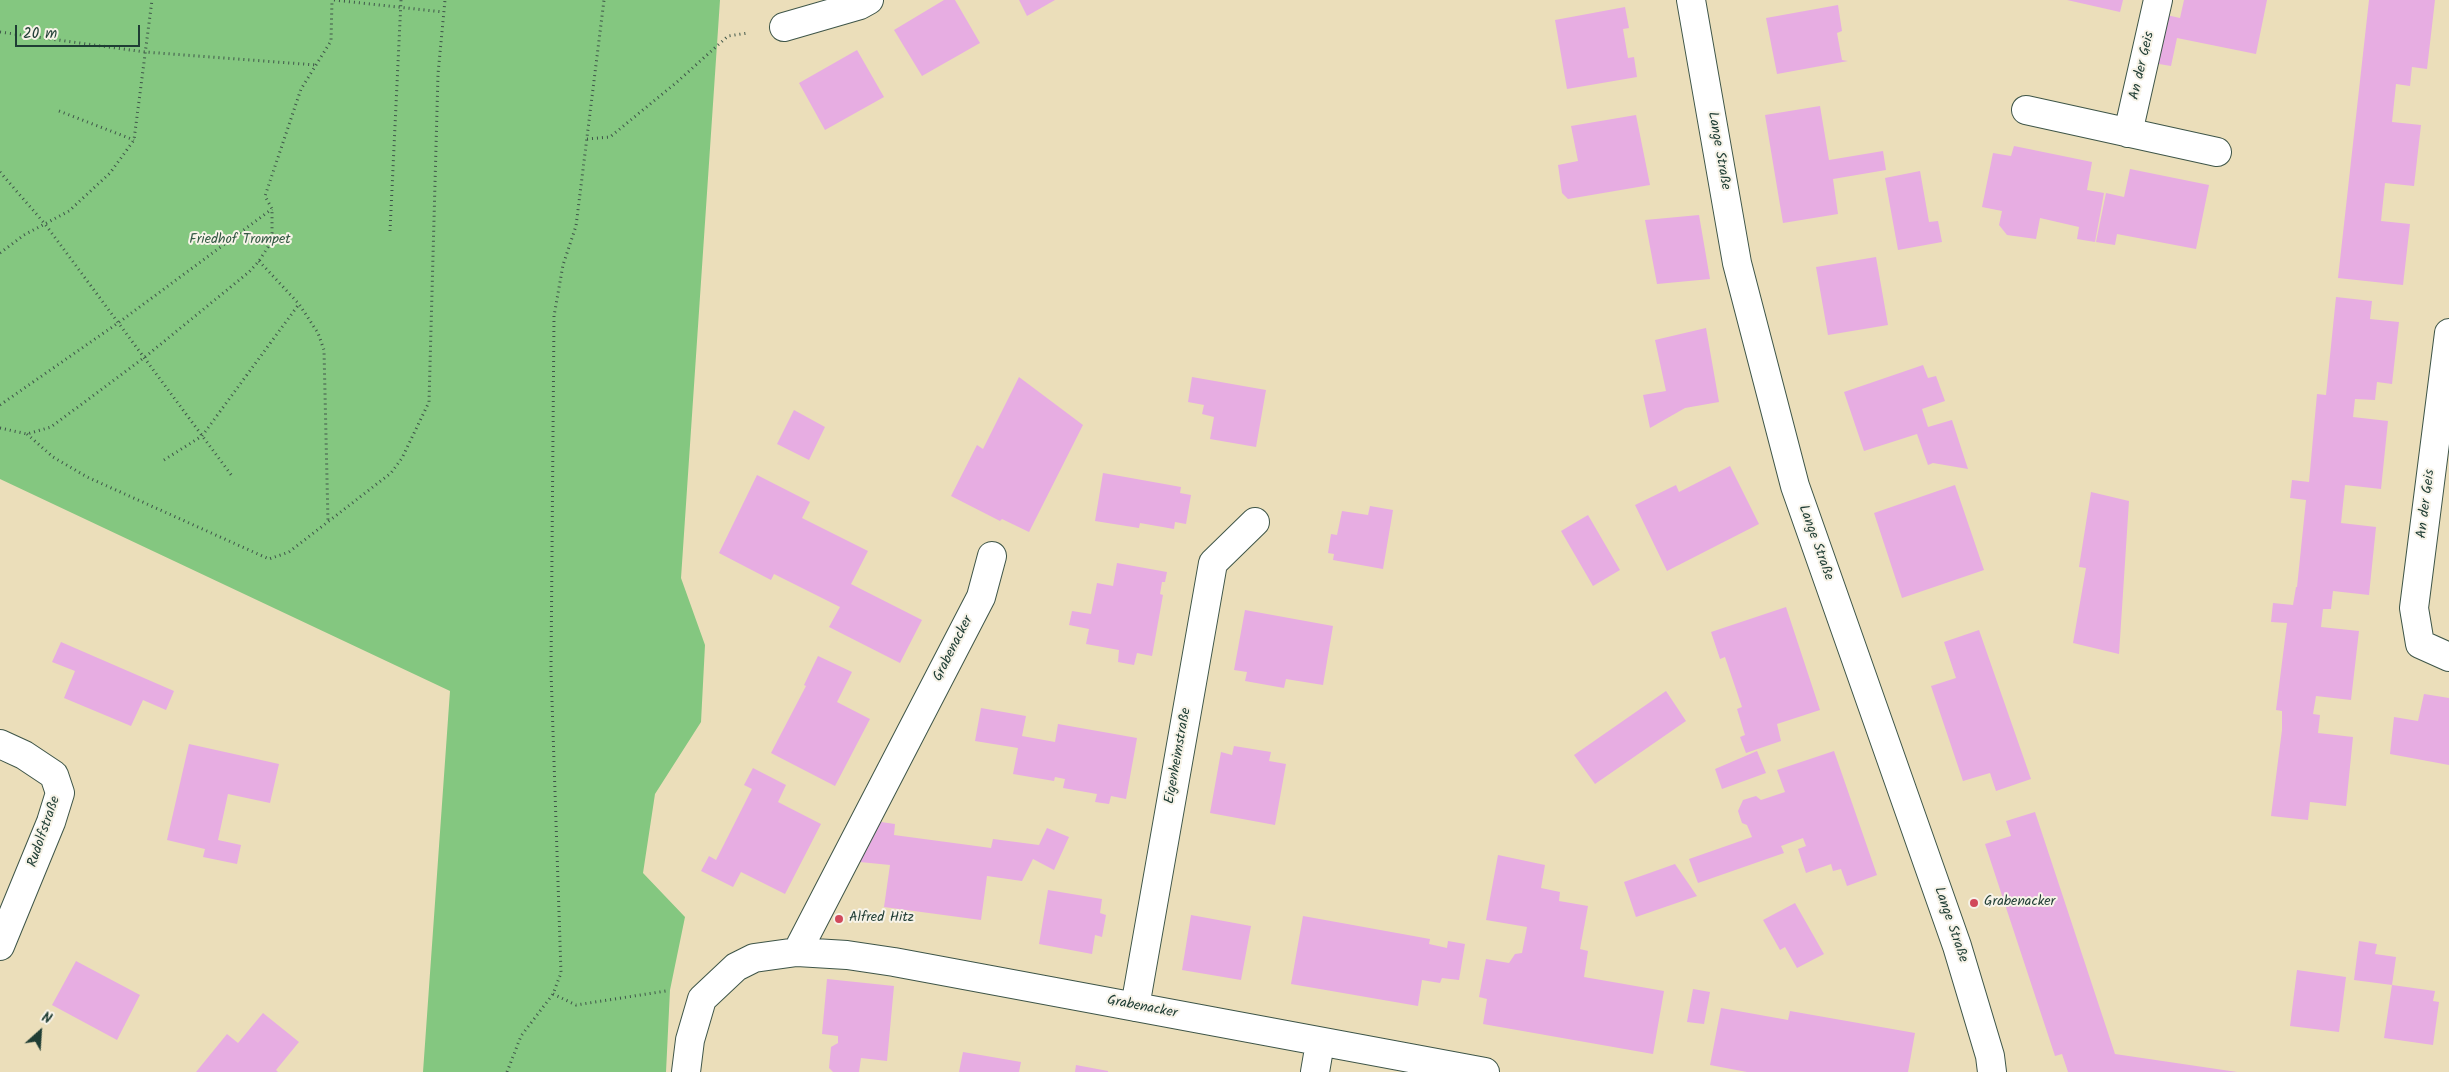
<!DOCTYPE html>
<html>
<head>
<meta charset="utf-8">
<style>
  body { margin:0 }
  #map { position:relative; width:2449px; height:1072px; overflow:hidden; background:#ebdeba; font-family:Kalam,sans-serif }
  canvas { display:block }
  .north { position:absolute; left:15px; top:1007px; width:50px; height:50px; -webkit-text-stroke:4px #f7f3e8; paint-order:stroke; rotate:26deg; font-size:14px; font-weight:700; line-height:20px; text-align:center; color:#1f3d34 }
  .north::after { content:''; display:block; margin:auto; width:18px; height:22px; background:#1f3d34; clip-path:polygon(50% 0,100% 100%,50% 72%,0 100%) }
  .scale { position:absolute; left:15px; top:25px; width:125px; height:22px; box-sizing:border-box; border:2px solid #1f3d34; border-top:0; padding-left:6px; font-size:15px; line-height:18px; white-space:nowrap; color:#1f3d34; -webkit-text-stroke:4px #f7f3e8; paint-order:stroke }
</style>
</head>
<body>
<div id="map">
<canvas width="2449" height="1072"></canvas>
<div class="north">N</div>
<div class="scale">20 m</div>
</div>
<script>
const g = document.querySelector('canvas').getContext('2d');
g.lineJoin = 'round';
function fillPath(path, color) { g.fillStyle = color; g.fill(path, 'evenodd'); }
const poly = rows => new Path2D(rows.map(r => 'M' + r).join(''));
function stroke(path, color, width, dash) { g.strokeStyle = color; g.lineWidth = width; g.lineCap = dash ? 'butt' : 'round'; g.setLineDash(dash || []); g.stroke(path); }
function write(font, color, halo, rows, align = 'center') {
  g.font = font + ' Kalam,sans-serif'; g.lineWidth = 4; g.setLineDash([]); g.textBaseline = 'middle'; g.strokeStyle = halo; g.fillStyle = color; for (const [text, x, y, turn = 0] of rows) {
    g.save(); g.translate(x, y); g.rotate((+turn || 0) * Math.PI / 180); g.textAlign = isNaN(turn) ? turn : align; if (halo) g.strokeText(text, 0, 0); g.fillText(text, 0, 0); g.restore();
  }
}
const green = poly([
  [0,0,720,0,681,578,705,645,701,722,655,794,643,873,685,917,670,990,666,1072,423,1072,450,691,0,479]
]);
const building = poly([
  [944,0,955,0,980,43,922,76,894,30],
  [1019,0,1055,0,1027,16],
  [2067,0,2123,0,2120,12],
  [2184,0,2267,0,2256,54,2177,38,2171,66,2153,63,2162,14,2180,18],
  [2369,0,2435,0,2427,69,2412,67,2410,86,2396,84,2392,122,2421,125,2414,186,2385,183,2381,221,2410,224,2403,285,2338,278],
  [1838,5,1842,31,1837,33,1842,60,1848,61,1777,74,1766,18],
  [1625,7,1629,28,1623,29,1628,58,1634,57,1637,77,1567,89,1555,20],
  [857,50,884,97,825,130,799,83],
  [1820,106,1829,160,1883,151,1886,170,1833,179,1838,214,1783,223,1765,115],
  [1636,115,1650,185,1568,199,1562,193,1558,165,1578,161,1571,126],
  [2014,146,2092,162,2087,190,2104,193,2095,242,2077,239,2079,227,2040,218,2036,239,2007,235,1999,225,2002,211,1982,207,1993,153,2011,156],
  [2130,169,2209,185,2196,249,2117,234,2115,245,2096,242,2106,193,2124,197],
  [1920,171,1929,222,1938,221,1942,242,1898,250,1885,178],
  [1699,215,1710,279,1657,284,1645,220],
  [1876,257,1888,325,1828,335,1816,267],
  [2336,297,2372,301,2370,319,2399,322,2392,384,2377,382,2375,400,2355,399,2353,417,2388,421,2381,489,2345,485,2341,523,2376,527,2369,595,2333,591,2331,609,2323,609,2321,627,2359,631,2351,700,2316,696,2313,714,2320,715,2318,733,2353,737,2346,806,2310,802,2308,820,2271,816,2282,730,2282,711,2276,710,2287,623,2271,622,2273,603,2293,605,2296,587,2297,587,2306,500,2290,498,2292,480,2309,482,2317,394,2326,395],
  [1706,328,1719,402,1685,408,1650,428,1643,395,1666,391,1655,340],
  [1923,365,1928,378,1936,376,1945,401,1922,409,1928,427,1952,420,1968,469,1933,463,1928,465,1917,434,1864,451,1844,392],
  [1019,377,1083,425,1029,532,1002,519,1000,521,951,496,977,445,983,449],
  [1192,377,1266,390,1256,447,1210,439,1214,417,1202,414,1204,405,1188,402],
  [794,410,825,427,809,460,777,444],
  [1730,466,1759,524,1667,571,1635,505,1676,485,1679,492],
  [1103,473,1181,487,1180,493,1191,495,1186,524,1175,522,1174,529,1140,523,1139,528,1095,521],
  [757,475,810,502,802,518,868,551,851,584,922,620,900,663,829,627,840,607,774,574,771,580,719,553],
  [1955,485,1984,570,1902,598,1874,513],
  [2091,492,2129,501,2119,654,2073,643,2086,568,2079,567],
  [1370,506,1393,510,1383,569,1333,560,1334,554,1328,553,1331,534,1337,535,1342,511,1368,515],
  [1588,515,1620,570,1593,586,1561,531],
  [1117,563,1167,572,1165,582,1162,582,1160,594,1163,595,1152,656,1137,653,1134,665,1118,662,1119,650,1086,644,1089,629,1069,625,1072,611,1091,614,1097,583,1113,586],
  [1786,607,1820,710,1777,724,1781,741,1746,753,1740,737,1745,735,1737,709,1742,707,1725,657,1720,659,1711,632],
  [1245,610,1333,626,1323,685,1286,679,1284,688,1245,681,1247,672,1234,670],
  [1979,630,2031,779,1996,791,1990,773,1963,781,1931,686,1956,678,1944,642],
  [61,642,174,691,166,710,143,700,131,726,64,698,75,671,52,662],
  [818,656,852,672,837,702,870,719,835,786,771,753,806,686,804,685],
  [1666,691,1686,721,1595,784,1574,755],
  [2424,694,2449,698,2449,765,2390,754,2394,717,2418,721],
  [981,708,1026,716,1022,736,1055,742,1058,724,1137,738,1126,799,1111,796,1109,804,1095,802,1097,794,1063,788,1065,779,1055,777,1054,781,1013,774,1018,748,975,741],
  [189,744,279,764,270,803,228,794,218,840,241,845,237,864,203,857,205,849,167,840],
  [1234,746,1271,752,1269,761,1286,764,1275,825,1210,813,1221,752,1232,755],
  [1757,751,1766,773,1722,789,1715,769],
  [1834,751,1877,875,1847,886,1841,869,1833,871,1831,864,1806,873,1798,849,1806,846,1803,838,1781,846,1784,853,1698,883,1689,859,1752,837,1747,825,1742,823,1738,811,1743,800,1756,796,1761,800,1785,792,1777,770],
  [753,768,786,785,778,802,821,824,785,894,741,872,733,887,701,871,709,856,716,860,752,789,744,785],
  [2035,812,2115,1054,2237,1072,2068,1072,2062,1054,2055,1056,1985,844,2011,836,2006,821],
  [881,822,895,824,894,835,991,848,993,839,1039,845,1047,828,1069,837,1054,870,1033,859,1022,881,987,876,981,920,884,907,890,865,860,862],
  [1498,855,1545,865,1541,888,1560,892,1559,901,1588,906,1580,949,1588,951,1584,977,1664,991,1653,1054,1483,1024,1487,999,1479,997,1486,959,1509,963,1515,954,1522,953,1527,927,1486,920],
  [1675,864,1697,896,1636,917,1624,882],
  [1048,890,1102,899,1100,913,1106,915,1102,937,1095,935,1092,954,1039,944],
  [1795,903,1824,954,1797,968,1785,947,1780,950,1763,920],
  [1191,915,1251,926,1241,980,1182,970],
  [1303,916,1430,939,1429,944,1447,948,1448,941,1465,944,1459,980,1442,978,1440,983,1422,980,1418,1006,1291,984],
  [2359,941,2377,944,2375,954,2396,957,2392,985,2354,980],
  [76,961,140,995,117,1040,52,1005],
  [2297,970,2346,977,2339,1032,2290,1026],
  [827,979,894,986,887,1061,861,1058,859,1072,833,1072,829,1068,831,1047,838,1043,838,1036,822,1034],
  [2392,985,2435,991,2433,1001,2439,1002,2433,1045,2384,1038],
  [1693,989,1710,992,1704,1024,1687,1022],
  [1721,1008,1788,1020,1790,1011,1915,1033,1908,1072,1747,1072,1710,1065],
  [263,1013,299,1042,276,1070,278,1072,196,1072,227,1034,238,1043],
  [963,1052,1021,1062,1019,1072,959,1072],
  [1076,1065,1108,1071,1108,1072,1075,1072]
]);
const path = poly([
  [334,0,443,12],
  [0,32,145,52,316,65],
  [59,111,134,140],
  [587,139,610,137,677,82,728,36,748,33],
  [0,172,45,224,232,476],
  [390,231,401,0],
  [0,253,24,235,69,211,110,173,134,140,152,0],
  [259,261,299,304,318,333,324,350,328,522],
  [0,405,118,323,272,209],
  [0,428,27,434,51,427,145,357,249,272,259,261,268,247,272,233,272,209,265,196,301,89,331,41,332,0],
  [27,434,53,457,87,477,269,559,289,552,391,473,402,458,429,402,438,74,445,0],
  [164,460,202,436,299,304],
  [553,994,576,1005,666,991],
  [507,1072,521,1036,553,994,561,973,551,671,554,316,563,265,576,226,604,0]
]);
const minor = poly([
  [1691,0,1737,263,1795,486,1957,946,1990,1056,1992,1072],
  [784,27,860,5,869,0],
  [2026,110,2217,152],
  [2128,133,2158,0],
  [2449,333,2414,608,2420,644,2449,657],
  [0,744,24,755,54,775,60,793,51,822,0,946],
  [797,952,981,597,992,556],
  [1135,1007,1213,563,1255,522],
  [686,1072,690,1040,702,999,736,967,754,958,797,952,847,955,894,962,1485,1072],
  [1315,1072,1320,1043]
]);
const markers = [
  [1974,903,5,"#d1495b"],
  [839,919,5,"#d1495b"]
];
const streetNames = [
  ["An der Geis",2143,66,-77],
  ["Lange Straße",1718,151,80],
  ["An der Geis",2427,504,-83],
  ["Lange Straße",1815,543,70],
  ["Grabenacker",954,649,-63],
  ["Eigenheimstraße",1179,756,-80],
  ["Rudolfstraße",45,832,-71],
  ["Lange Straße",1950,925,71],
  ["Grabenacker",1142,1008,11]
];
const parkNames = [
  ["Friedhof Trompet",240,241]
];
const poiNames = [
  ["Grabenacker",1984,903],
  ["Alfred Hitz",849,919]
];
fillPath(green, '#84c780');
fillPath(building, '#e7ade2');
stroke(minor, '#3e5548', 30);
stroke(path, '#3e5548', 3, [1, 4]);
stroke(minor, '#fff', 28);
for (const [x, y, r, color] of markers) { const dot = new Path2D(); dot.arc(x, y, r, 0, 2 * Math.PI); g.fillStyle = color; g.fill(dot); stroke(dot, '#f7f3e8', 2); }
write('14px', '#1f3d34', '#f7f3e8', streetNames);
write('14px', '#335943', '#f7f3e8', parkNames);
write('14px', '#1f3d34', '#f7f3e8', poiNames, 'left');
</script>
</body>
</html>
